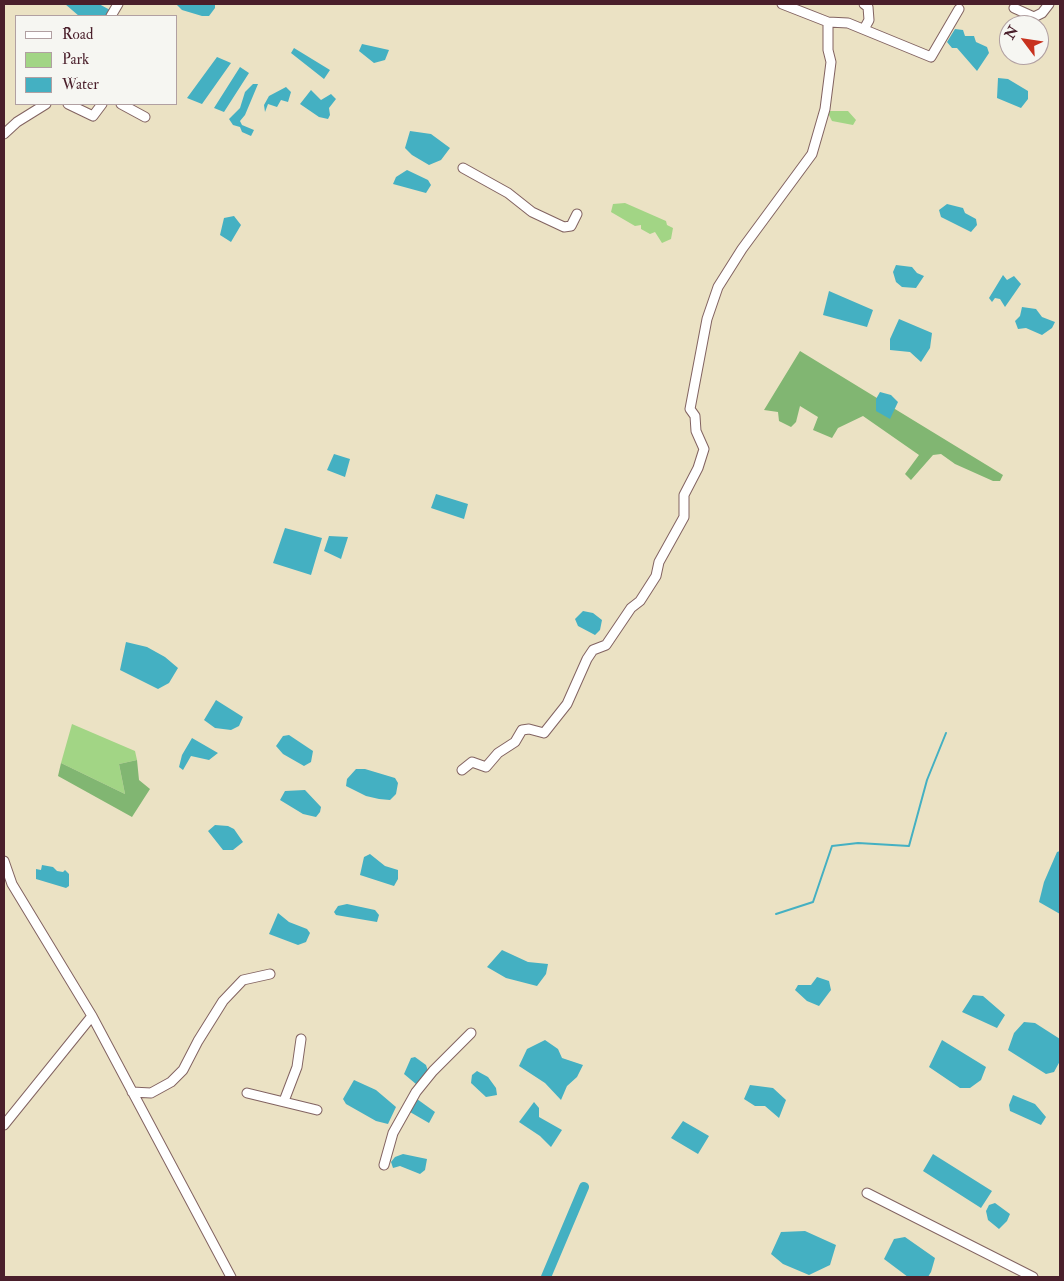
<!DOCTYPE html>
<html>
<head>
<meta charset="utf-8">
<style>
  body { margin:0 }
  #map { position:relative; width:1064px; height:1281px; overflow:hidden; background:#ebe2c4; font-family:"IM FELL Double Pica",serif }
  canvas { display:block }
  .frame { position:absolute; inset:0; border:5px solid #4a1f2b; pointer-events:none }
  .legend { position:absolute; left:15px; top:15px; width:162px; height:90px; box-sizing:border-box; background:#f6f6f2; border:1px solid #b1a0a2; margin:0; padding:6px 9px; list-style:none; font-size:15px; color:#4a1f2b }
  .legend li { display:flex; align-items:center; gap:10px; height:25px }
  .legend b { width:25px; border:1px solid #b1a0a2 }
  .north { position:absolute; left:999px; top:15px; width:50px; height:50px; box-sizing:border-box; background:#f6f6f2; border:1px solid #b1a0a2; border-radius:50%; rotate:301deg; font-size:14px; font-weight:700; line-height:20px; text-align:center; color:#4a1f2b }
  .north::after { content:''; display:block; margin:auto; width:18px; height:22px; background:#c8321e; clip-path:polygon(50% 0,100% 100%,50% 72%,0 100%) }
</style>
</head>
<body>
<div id="map">
<canvas width="1064" height="1281"></canvas>
<div class="frame"></div>
<ul class="legend">
<li><b style="height:6px;background:#fff"></b>Road</li>
<li><b style="height:14px;background:#a2d585"></b>Park</li>
<li><b style="height:14px;background:#44b0c2"></b>Water</li>
</ul>
<div class="north">N</div>
</div>
<script>
const g = document.querySelector('canvas').getContext('2d');
g.lineJoin = 'round';
function fillPath(path, color) { g.fillStyle = color; g.fill(path, 'evenodd'); }
const poly = rows => new Path2D(rows.map(r => 'M' + r).join(''));
function stroke(path, color, width, dash) { g.strokeStyle = color; g.lineWidth = width; g.lineCap = dash ? 'butt' : 'round'; g.setLineDash(dash || []); g.stroke(path); }
const green = poly([
  [827,111,848,111,856,120,853,125,832,121],
  [625,203,666,221,667,225,673,228,671,239,662,243,655,232,650,234,641,229,641,225,635,226,611,212,613,204],
  [72,724,135,751,137,760,119,764,125,794,61,763]
]);
const forest = poly([
  [800,351,1003,475,1000,481,993,481,955,464,941,454,933,455,911,480,905,474,919,455,863,416,838,428,832,438,813,430,818,417,800,406,796,422,791,427,779,421,778,412,764,410],
  [137,760,139,780,150,789,132,817,58,776,61,763,125,794,119,764]
]);
const water = poly([
  [65,4,99,4,110,10,107,16,79,16],
  [176,4,215,4,215,8,209,16,202,16,182,10],
  [955,29,963,30,965,36,974,36,976,42,987,47,989,53,977,71,957,48,952,48,947,42],
  [362,44,389,50,385,60,374,63,359,51],
  [294,48,330,70,324,79,291,53],
  [217,57,231,63,202,104,187,98],
  [240,67,249,73,224,112,214,108],
  [998,78,1008,79,1028,91,1028,99,1021,108,997,98],
  [253,84,258,84,245,115,240,121,242,125,254,130,251,136,242,132,240,127,233,125,229,119,240,108,245,92],
  [286,87,291,92,288,102,281,100,277,107,268,104,265,112,264,105,269,96],
  [311,90,321,100,331,94,336,99,329,108,330,115,328,119,319,117,300,104],
  [410,131,431,134,450,148,441,160,429,165,412,155,405,148],
  [407,170,428,180,431,185,426,193,393,184,396,177],
  [947,204,963,208,965,213,976,219,977,225,971,232,941,217,939,210],
  [234,216,241,225,231,242,220,235,224,218],
  [896,265,912,267,917,273,924,276,916,288,902,287,896,282,893,272],
  [1003,275,1007,280,1014,276,1021,284,1005,307,1000,299,995,298,992,302,989,298],
  [829,291,873,310,867,327,823,315],
  [1022,307,1036,309,1042,317,1055,322,1052,328,1042,335,1026,328,1018,329,1015,321,1020,316],
  [899,319,932,333,930,348,921,362,910,352,890,350,890,339],
  [880,392,891,395,898,402,890,419,876,411,876,399],
  [334,454,350,459,345,477,327,470],
  [436,494,468,504,464,519,431,508],
  [285,528,322,538,311,575,273,563],
  [329,536,348,537,341,559,324,551],
  [583,611,593,613,602,620,600,630,595,635,578,626,575,619],
  [126,642,147,647,165,657,178,668,169,683,158,689,120,670],
  [216,700,243,717,239,726,231,730,215,728,204,720],
  [289,735,313,751,311,762,304,766,283,754,276,746,283,736],
  [192,738,218,753,209,760,191,756,183,770,179,767,182,755],
  [356,769,365,769,395,778,398,783,396,794,390,800,379,799,366,796,346,786,347,779],
  [305,790,321,807,320,812,316,817,303,814,280,800,285,791],
  [215,825,228,826,234,829,243,842,233,850,223,850,208,831],
  [1060,851,1060,914,1039,902,1044,882,1057,852],
  [370,854,385,866,398,870,398,879,394,886,360,875,364,857],
  [42,865,53,867,57,871,63,872,65,870,69,874,69,886,66,888,36,879,36,869,41,870],
  [347,904,375,910,379,915,377,922,336,915,334,912,338,906],
  [278,913,289,922,307,929,310,933,306,942,298,945,269,934],
  [502,950,528,962,548,964,546,974,537,986,506,978,487,967],
  [817,977,829,981,831,990,819,1006,807,1001,795,990,798,985,811,985],
  [973,995,983,996,1005,1015,997,1028,962,1012],
  [1024,1022,1035,1023,1060,1039,1060,1061,1054,1072,1046,1074,1008,1050,1014,1033],
  [545,1040,558,1049,562,1058,583,1065,577,1077,567,1086,561,1100,545,1083,519,1066,527,1049],
  [942,1040,986,1067,981,1080,970,1088,960,1088,929,1067],
  [415,1057,426,1065,428,1071,416,1084,404,1074,411,1058],
  [477,1071,488,1077,496,1088,497,1095,486,1097,471,1083,472,1075],
  [354,1080,376,1090,396,1107,388,1124,376,1121,346,1104,343,1099],
  [750,1085,773,1088,786,1100,779,1118,765,1106,755,1106,744,1099],
  [1013,1095,1035,1104,1046,1117,1041,1125,1010,1111,1009,1105],
  [417,1099,435,1112,429,1123,410,1112],
  [534,1102,539,1108,539,1117,562,1130,551,1147,540,1136,519,1122],
  [683,1121,709,1136,698,1154,671,1138],
  [403,1154,427,1159,425,1170,420,1174,400,1166,393,1168,391,1162,395,1157],
  [933,1154,992,1191,981,1208,923,1171],
  [995,1203,1010,1214,1007,1221,999,1229,988,1220,986,1211,989,1205],
  [805,1231,836,1245,830,1265,809,1275,783,1264,771,1254,781,1232],
  [905,1237,935,1258,931,1272,928,1277,908,1277,884,1259,894,1239]
]);
const stream = poly([
  [776,914,813,902,832,846,858,843,909,846,927,780,946,733]
]);
const river = poly([
  [546,1277,584,1187]
]);
const minor = poly([
  [782,4,828,22,848,23,931,57,959,9],
  [1014,8,1034,17,1042,13,1049,4],
  [111,16,118,4],
  [864,29,869,20,868,7,864,4],
  [68,104,93,116,102,104],
  [121,104,145,117],
  [4,134,17,122,46,104],
  [463,168,508,193,532,212,564,227,571,226,577,214],
  [462,770,472,762,486,767,498,753,515,742,522,730,529,729,544,733,567,704,587,659,593,650,606,645,631,608,640,601,656,576,659,562,684,517,684,495,698,468,704,449,696,431,695,416,690,409,707,319,718,287,742,249,812,154,825,109,831,62,828,50,828,22],
  [4,861,12,884,92,1016,231,1277],
  [132,1092,151,1093,171,1082,183,1070,198,1041,223,1001,243,980,270,974],
  [247,1093,317,1110],
  [284,1101,297,1067,301,1039],
  [4,1125,92,1016],
  [384,1165,393,1133,416,1092,433,1071,471,1033],
  [867,1193,1033,1277]
]);
fillPath(green, '#a2d585');
fillPath(forest, '#81b672');
fillPath(water, '#44b0c2');
stroke(stream, '#44b0c2', 2);
stroke(river, '#44b0c2', 10);
stroke(minor, '#826361', 11);
stroke(minor, '#fff', 9);
</script>
</body>
</html>
